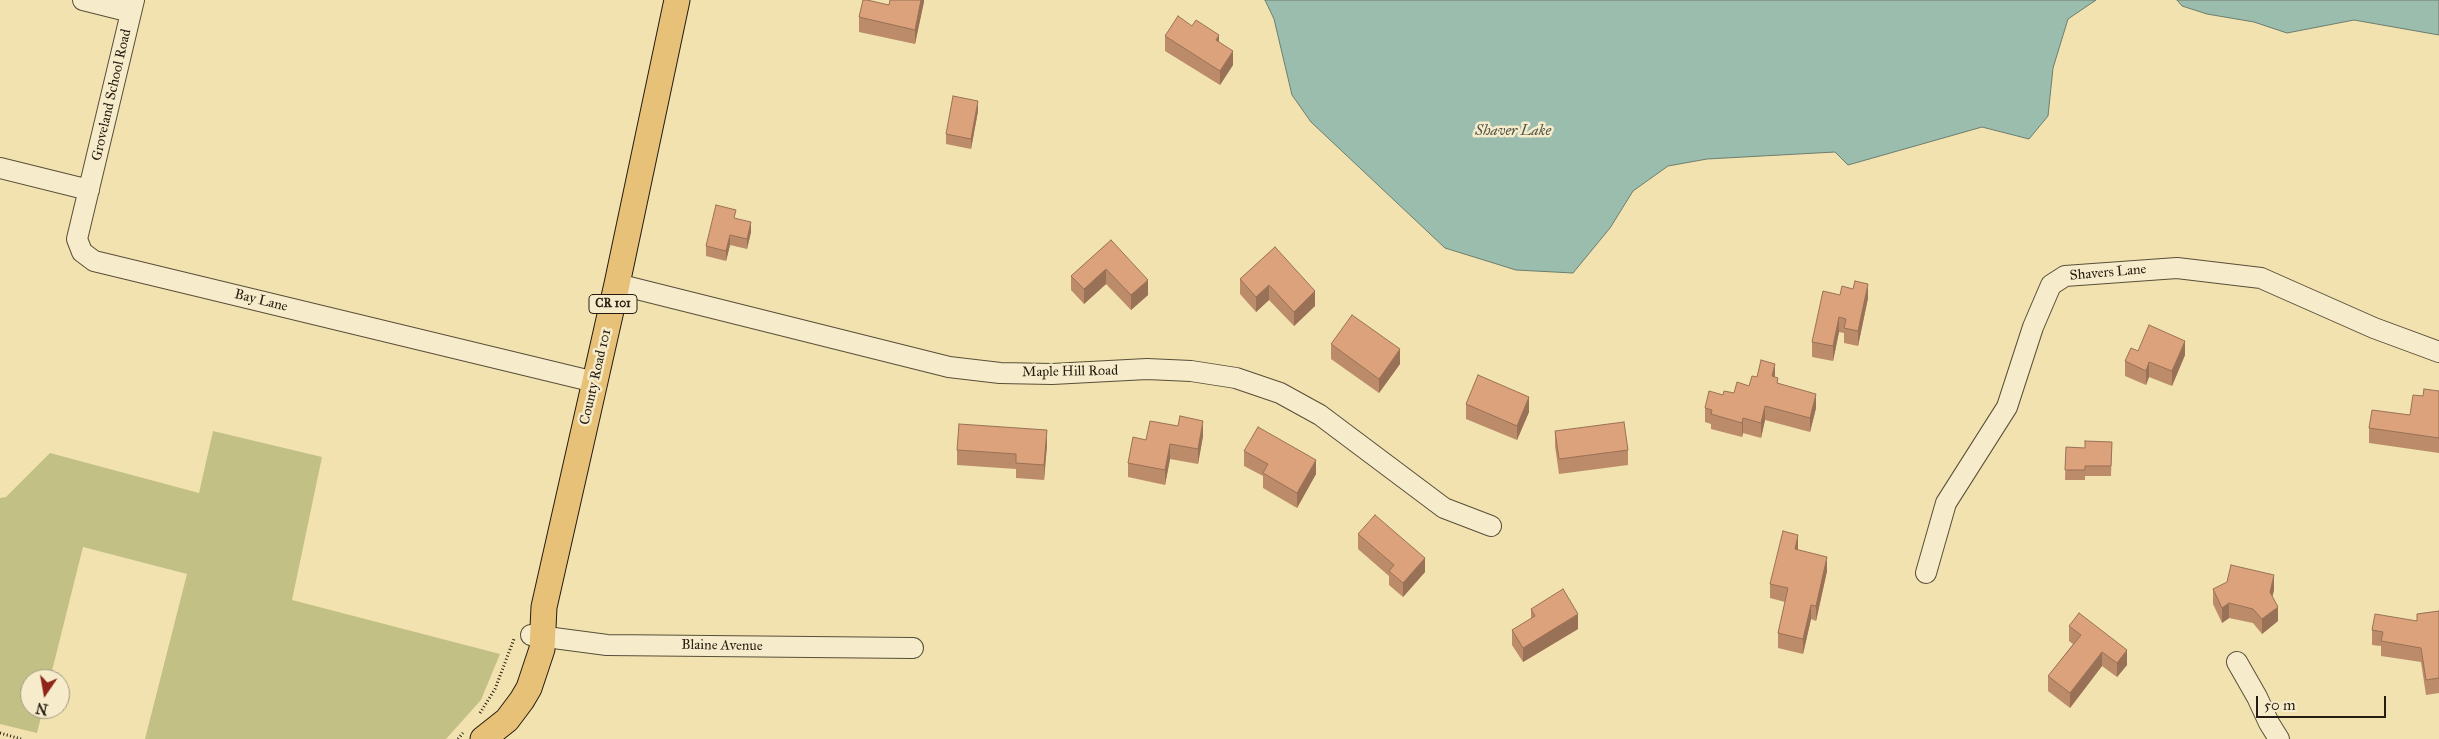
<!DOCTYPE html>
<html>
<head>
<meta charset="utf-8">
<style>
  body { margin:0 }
  #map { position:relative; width:2439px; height:739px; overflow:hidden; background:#f1e2af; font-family:"IM FELL Great Primer",serif }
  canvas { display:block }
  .north { position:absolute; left:20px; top:669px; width:50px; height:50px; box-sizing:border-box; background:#f6eccb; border:1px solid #a39981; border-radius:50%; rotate:192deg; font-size:14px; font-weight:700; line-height:20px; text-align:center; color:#261c11 }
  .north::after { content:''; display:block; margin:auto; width:18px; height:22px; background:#8f2418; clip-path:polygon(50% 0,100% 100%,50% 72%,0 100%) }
  .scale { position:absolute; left:2256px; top:696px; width:130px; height:22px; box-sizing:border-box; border:2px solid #261c11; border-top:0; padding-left:6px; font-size:15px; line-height:18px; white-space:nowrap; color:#261c11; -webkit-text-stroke:4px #f6eccb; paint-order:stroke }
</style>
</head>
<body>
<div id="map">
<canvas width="2439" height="739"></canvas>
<div class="north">N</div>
<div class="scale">50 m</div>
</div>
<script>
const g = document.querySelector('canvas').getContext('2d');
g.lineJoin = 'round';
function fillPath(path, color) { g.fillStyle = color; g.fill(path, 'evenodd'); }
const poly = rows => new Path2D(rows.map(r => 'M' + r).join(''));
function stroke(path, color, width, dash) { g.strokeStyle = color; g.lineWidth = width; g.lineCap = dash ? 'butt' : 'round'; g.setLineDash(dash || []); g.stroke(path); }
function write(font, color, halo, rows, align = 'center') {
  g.font = font + ' "IM FELL Great Primer",serif'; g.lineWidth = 5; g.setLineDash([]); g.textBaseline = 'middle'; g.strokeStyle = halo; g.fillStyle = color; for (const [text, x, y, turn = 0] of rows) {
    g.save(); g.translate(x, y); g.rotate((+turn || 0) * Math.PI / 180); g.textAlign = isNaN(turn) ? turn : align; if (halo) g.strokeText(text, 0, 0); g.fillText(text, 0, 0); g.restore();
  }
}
const green = poly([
  [213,431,322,457,292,600,500,654,481,700,446,739,145,739,187,574,83,547,50,679,30,679,30,709,43,709,37,733,0,724,0,498,6,497,50,453,199,493]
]);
const water = poly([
  [1265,0,2096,0,2068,19,2053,68,2048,116,2029,139,1982,127,1848,165,1835,152,1707,159,1668,166,1633,191,1610,228,1573,273,1516,270,1445,248,1311,122,1292,95,1274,19,1265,0],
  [2177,0,2439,0,2439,35,2354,20,2287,33,2254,22,2207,14,2182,6,2177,0]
]);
const path = poly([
  [480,713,495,689,514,639],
  [0,733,21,739],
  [458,739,463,733]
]);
const minor = poly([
  [83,0,131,12],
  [134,0,77,239,82,252,94,261,595,382],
  [0,168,89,190],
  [617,284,949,367,1000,373,1052,374,1147,369,1191,371,1236,378,1280,393,1320,415,1444,508,1491,526],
  [1926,573,1946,503,2007,407,2033,327,2051,285,2065,276,2177,268,2261,278,2374,328,2439,352],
  [531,635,607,645,913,648],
  [2237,662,2257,697,2269,723,2279,739]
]);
const major = poly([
  [483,739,507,720,522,700,529,688,542,649,544,607,617,284,677,0]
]);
const wall = poly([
  [924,0,915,44,859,32,859,17,889,5],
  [1165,36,1219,42,1233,65,1220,85,1165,51],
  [978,111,971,149,946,144,946,134],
  [736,219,751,232,747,249,730,245,726,261,706,256,706,246],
  [1111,240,1148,295,1131,310,1106,284,1084,304,1071,290,1071,276],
  [1275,247,1315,306,1294,326,1269,300,1256,312,1240,294,1240,279],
  [1840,295,1868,298,1858,346,1844,343,1844,333,1839,332,1833,361,1812,357,1812,342],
  [1331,344,1400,364,1379,393,1331,359],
  [2138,351,2185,355,2172,386,2149,377,2146,385,2125,376,2125,361],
  [1757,377,1775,377,1778,383,1816,408,1810,432,1765,420,1761,438,1743,433,1742,437,1711,429,1711,424,1705,422,1705,408,1723,395,1734,393,1749,386],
  [2439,391,2439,453,2369,443,2369,428,2410,415],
  [1466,404,1529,412,1517,440,1466,419],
  [1555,431,1628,450,1628,465,1559,474,1555,446],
  [1203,436,1198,464,1170,459,1165,485,1128,477,1128,463,1146,440],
  [2112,442,2111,476,2085,476,2085,480,2065,480,2066,447,2085,448],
  [1047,445,1044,480,1016,478,1016,469,957,465,957,450],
  [1244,451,1316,474,1297,508,1263,488,1263,476,1244,466],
  [1358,534,1425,572,1403,597,1389,585,1389,576,1358,549],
  [1798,550,1827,571,1816,621,1811,619,1803,654,1778,648,1778,633,1785,602,1770,598,1770,584],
  [2213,589,2274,590,2272,596,2278,621,2262,634,2253,623,2229,618,2222,623,2213,604],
  [1531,609,1578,629,1523,662,1512,645,1512,630,1531,619],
  [2439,611,2439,693,2426,695,2421,662,2381,656,2381,646,2372,645,2372,630,2417,621,2417,614],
  [2069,626,2127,665,2117,677,2102,666,2070,708,2048,691,2048,676,2073,644,2069,641]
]);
const shadedWall = poly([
  [921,0,924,0,924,2,915,44,915,30],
  [1219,35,1219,50,1216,40],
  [1233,51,1233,65,1220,85,1220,71],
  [978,101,978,111,971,149,971,139],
  [751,222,751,232,747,249,747,239],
  [730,235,730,245,726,261,726,251],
  [1106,269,1106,284,1084,304,1084,289],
  [1148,280,1148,295,1131,310,1131,295],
  [1868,284,1868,298,1858,346,1858,331],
  [1269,285,1269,300,1256,312,1256,297],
  [1315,291,1315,306,1294,326,1294,312],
  [1839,317,1839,332,1833,361,1833,346],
  [2185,341,2185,355,2172,386,2172,371],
  [1400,349,1400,364,1379,393,1379,379],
  [2149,362,2149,377,2146,385,2146,371],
  [1775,364,1775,379,1772,376],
  [1816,394,1816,408,1810,432,1810,418],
  [1529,397,1529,412,1517,440,1517,426],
  [1765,406,1765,420,1761,438,1761,423],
  [1743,418,1743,433,1742,437,1742,423],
  [1203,421,1203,436,1198,464,1198,449],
  [1047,430,1047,445,1044,480,1044,465],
  [1170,444,1170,459,1165,485,1165,470],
  [1316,460,1316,474,1297,508,1297,493],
  [1798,535,1798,549,1795,564,1795,549],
  [1827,557,1827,571,1816,621,1816,606],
  [1425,558,1425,572,1403,597,1403,583],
  [2274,575,2274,590,2270,607,2270,592],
  [2229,603,2229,618,2222,623,2222,608],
  [1811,605,1811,619,1803,654,1803,639],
  [2278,607,2278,621,2262,634,2262,619],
  [1578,614,1578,629,1523,662,1523,648],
  [2127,650,2127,665,2117,677,2117,663],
  [2102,652,2102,666,2070,708,2070,693]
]);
const building = poly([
  [863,0,867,0,889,5,890,0,921,0,915,30,859,17,863,0],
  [1178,16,1192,26,1196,20,1219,35,1216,40,1233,51,1220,71,1165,36,1178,16],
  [953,96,978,101,971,139,946,134,953,96],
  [716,205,736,210,734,218,751,222,747,239,730,235,726,251,706,246,716,205],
  [1111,240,1148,280,1131,295,1106,269,1084,289,1071,276,1111,240],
  [1275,247,1315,291,1294,312,1269,285,1256,297,1240,279,1275,247],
  [1855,281,1868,284,1858,331,1844,328,1846,319,1839,317,1833,346,1812,342,1823,291,1840,295,1842,286,1853,289,1855,281],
  [1352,315,1400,349,1379,379,1331,344,1352,315],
  [2149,325,2185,341,2172,371,2149,362,2146,371,2125,361,2131,348,2138,351,2149,325],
  [1761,360,1775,364,1772,376,1778,378,1777,383,1816,394,1810,418,1765,406,1761,423,1743,418,1742,423,1711,414,1712,410,1705,408,1709,391,1723,395,1724,391,1734,393,1737,382,1749,386,1752,376,1757,377,1761,360],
  [1478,375,1529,397,1517,426,1466,404,1478,375],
  [2424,389,2439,391,2439,438,2369,428,2372,410,2410,415,2413,395,2423,396,2424,389],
  [1180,416,1203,421,1198,449,1170,444,1165,470,1128,463,1133,437,1146,440,1150,421,1178,426,1180,416],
  [1624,422,1628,450,1559,459,1555,431,1624,422],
  [959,424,1047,430,1044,465,1016,463,1016,454,957,450,959,424],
  [1258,427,1316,460,1297,493,1263,473,1268,464,1244,451,1258,427],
  [2085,441,2112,442,2111,466,2085,466,2085,470,2065,470,2066,447,2085,448,2085,441],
  [1375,515,1425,558,1403,583,1389,571,1394,565,1358,534,1375,515],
  [1783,531,1798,535,1795,549,1827,557,1816,606,1811,605,1803,639,1778,633,1788,588,1770,584,1783,531],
  [2231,565,2274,575,2270,592,2278,607,2262,619,2253,609,2229,603,2222,608,2213,589,2227,582,2231,565],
  [1563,589,1578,614,1523,648,1512,630,1535,616,1531,609,1563,589],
  [2439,611,2439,678,2426,680,2421,648,2381,641,2383,632,2372,630,2375,614,2417,621,2417,614,2439,611],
  [2079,613,2127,650,2117,663,2102,652,2070,693,2048,676,2081,635,2069,626,2079,613]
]);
const shields = [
  [613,304,48]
];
const shieldNames = [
  ["CR 101",613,304]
];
const streetNames = [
  ["Groveland School Road",112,95,-77],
  ["Shavers Lane",2108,273,-5],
  ["Bay Lane",261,301,14],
  ["Maple Hill Road",1070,372,-1],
  ["County Road 101",596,377,-77],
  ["Blaine Avenue",722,646,1]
];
const waterNames = [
  ["Shaver Lake",1513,131]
];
fillPath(green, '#c2c085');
fillPath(water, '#9bbdad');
stroke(water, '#6c7d6f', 1);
stroke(minor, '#594e38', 22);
stroke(major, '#261c11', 27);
stroke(path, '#261c11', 3, [1, 2.5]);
stroke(minor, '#f6eccb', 20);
stroke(major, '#e8c178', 25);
fillPath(wall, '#bc8b6a');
fillPath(shadedWall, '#997156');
fillPath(building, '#dba27b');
stroke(building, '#997156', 1);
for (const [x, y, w] of shields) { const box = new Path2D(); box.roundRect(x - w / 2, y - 9.5, w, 19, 4); g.fillStyle = '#f6eccb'; g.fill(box); stroke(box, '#261c11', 1); }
write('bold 12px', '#261c11', null, shieldNames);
write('14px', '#261c11', '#f6eccb', streetNames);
write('italic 15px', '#4f5448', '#f6eccb', waterNames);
</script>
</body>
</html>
